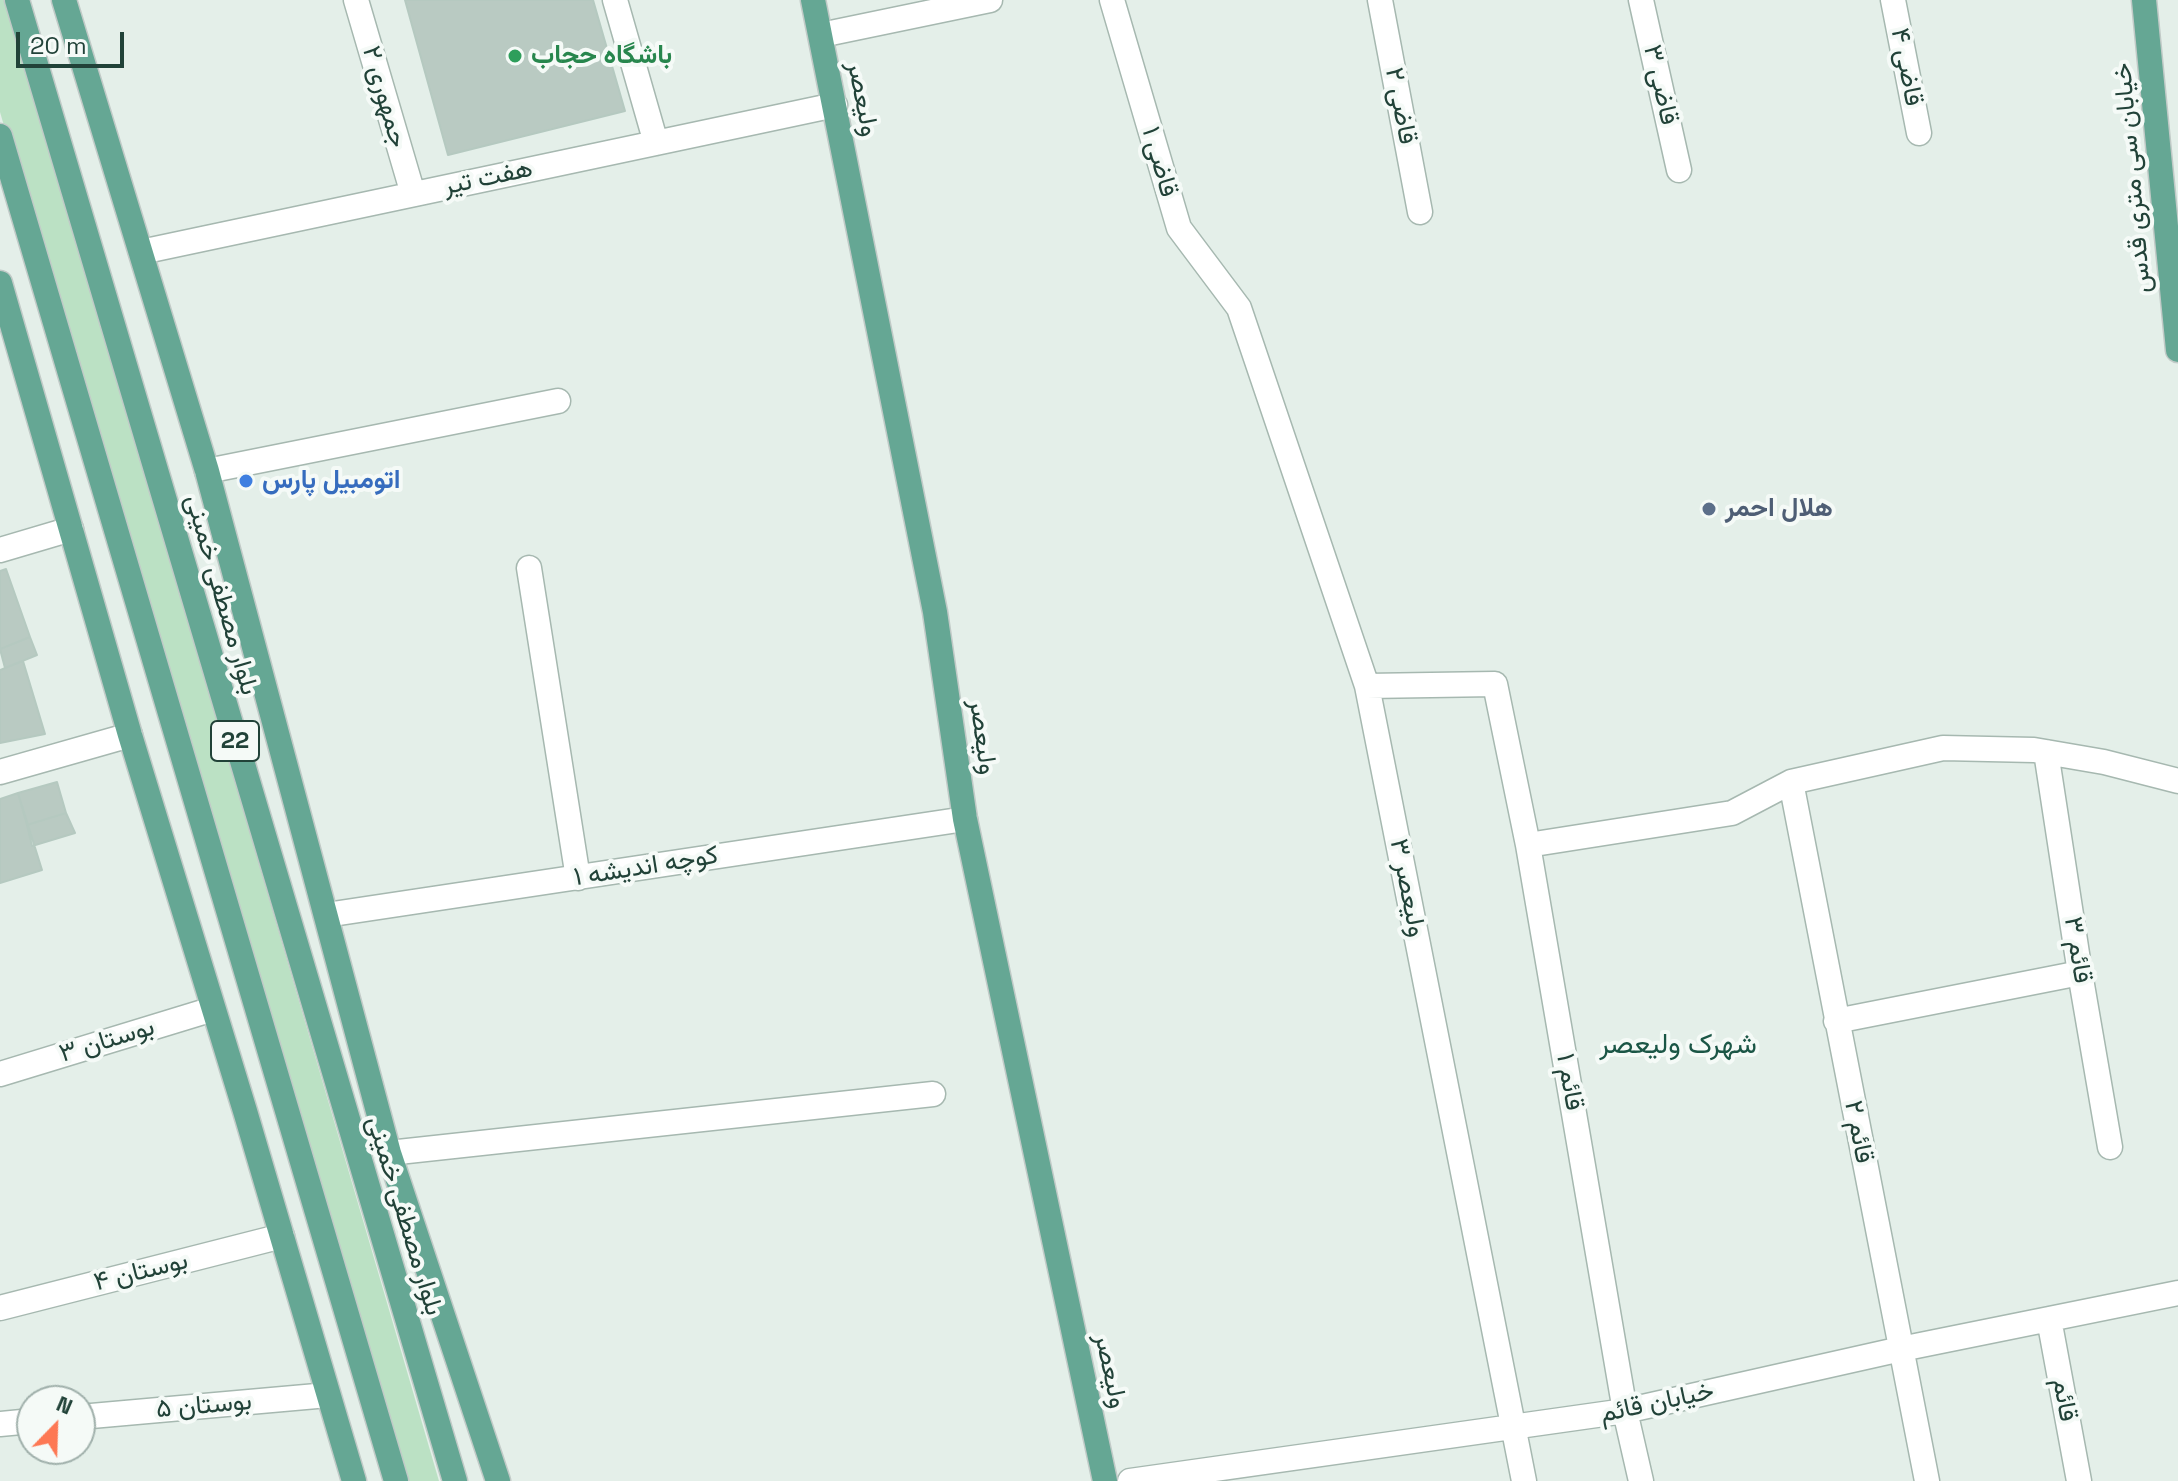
<!DOCTYPE html>
<html>
<head>
<meta charset="utf-8">
<style>
  body { margin:0 }
  #map { position:relative; width:2178px; height:1481px; overflow:hidden; background:#e4efe9; font-family:"Space Grotesk",sans-serif }
  canvas { display:block }
  .north { position:absolute; left:16px; top:1385px; width:80px; height:80px; box-sizing:border-box; background:#f5faf7; border:2px solid #a0b0ab; border-radius:50%; rotate:23deg; font-size:22px; font-weight:700; line-height:32px; text-align:center; color:#214238 }
  .north::after { content:''; display:block; margin:auto; width:28px; height:36px; background:#fd7854; clip-path:polygon(50% 0,100% 100%,50% 72%,0 100%) }
  .scale { position:absolute; left:16px; top:32px; width:108px; height:36px; box-sizing:border-box; border:4px solid #214238; border-top:0; padding-left:10px; font-size:24px; line-height:28px; white-space:nowrap; color:#214238; -webkit-text-stroke:6px #f5faf7; paint-order:stroke }
</style>
</head>
<body>
<div id="map">
<canvas width="2178" height="1481"></canvas>
<div class="north">N</div>
<div class="scale">20 m</div>
</div>
<script>
const g = document.querySelector('canvas').getContext('2d');
g.lineJoin = 'round';
function fillPath(path, color) { g.fillStyle = color; g.fill(path, 'evenodd'); }
const poly = rows => new Path2D(rows.map(r => 'M' + r).join(''));
function stroke(path, color, width, dash) { g.strokeStyle = color; g.lineWidth = width; g.lineCap = dash ? 'butt' : 'round'; g.setLineDash(dash || []); g.stroke(path); }
function write(font, color, halo, rows, align = 'center') {
  g.font = font + ' "Space Grotesk",Vazirmatn,sans-serif'; g.lineWidth = 8; g.setLineDash([]); g.textBaseline = 'middle'; g.strokeStyle = halo; g.fillStyle = color; for (const [text, x, y, turn = 0] of rows) {
    g.save(); g.translate(x, y); g.rotate((+turn || 0) * Math.PI / 180); g.textAlign = isNaN(turn) ? turn : align; if (halo) g.strokeText(text, 0, 0); g.fillText(text, 0, 0); g.restore();
  }
}
const green = poly([
  [0,0,7,0,439,1481,401,1481,0,112]
]);
const building = poly([
  [405,0,593,0,625,111,448,155,405,0],
  [6,569,30,637,0,649,0,571,6,569],
  [30,637,37,655,5,668,0,649,30,637],
  [23,661,45,734,0,743,0,670,23,661],
  [57,782,66,813,27,825,18,793,57,782],
  [18,793,42,870,0,883,0,799,18,793],
  [66,813,75,833,32,846,27,825,66,813]
]);
const minor = poly([
  [356,0,413,194],
  [615,0,656,143],
  [1112,0,1179,228,1239,308,1367,686,1524,1481],
  [1380,0,1420,212],
  [1641,0,1679,170],
  [1893,0,1919,133],
  [821,35,990,0],
  [141,252,835,105],
  [207,471,558,401],
  [0,550,71,529],
  [529,568,578,878],
  [1367,686,1495,684,1528,845,1625,1411,1641,1481],
  [2046,752,2080,973,2110,1147],
  [0,772,130,735],
  [1791,782,1927,1481],
  [1528,845,1732,813,1791,782,1943,748,2034,750,2104,762,2178,781],
  [326,915,965,819],
  [1836,1021,2080,973],
  [0,1074,213,1009],
  [389,1153,933,1094],
  [0,1308,282,1236],
  [2049,1319,2079,1481],
  [80,1417,328,1395],
  [0,1424,32,1421],
  [1130,1481,1625,1411,1901,1349,2178,1293]
]);
const major = poly([
  [17,0,455,1481],
  [64,0,207,471,389,1153,498,1481],
  [813,0,935,612,965,819,1105,1481],
  [2144,0,2178,350],
  [0,136,396,1481],
  [0,283,130,735,245,1111,354,1481]
]);
const markers = [
  [515,56,8,"#2e9e5b"],
  [246,481,8,"#3f7fe0"],
  [1709,509,8,"#5c6f8a"]
];
const shields = [
  [235,741,48]
];
const shieldNames = [
  ["22",235,741]
];
const leisureNames = [
  ["باشگاه حجاب",531,56]
];
const streetNames = [
  ["قاضی ۴",1906,67,79],
  ["قاضی ۳",1660,85,77],
  ["جمهوری ۲",384,97,74],
  ["ولیعصر",862,99,79],
  ["قاضی ۲",1400,106,79],
  ["قاضی ۱",1159,162,74],
  ["هفت تیر",488,178,-12],
  ["خیابان سی متری قدس",2133,178,-95],
  ["بلوار مصطفی خمینی",221,595,74],
  ["ولیعصر",982,737,82],
  ["کوچه اندیشه ۱",646,867,-9],
  ["ولیعصر ۳",1407,888,79],
  ["قائم ۳",2077,950,81],
  ["بوستان ۳",107,1041,-17],
  ["قائم ۱",1569,1082,80],
  ["قائم ۲",1858,1132,79],
  ["بلوار مصطفی خمینی",404,1216,73],
  ["بوستان ۴",141,1272,-14],
  ["ولیعصر",1110,1371,78],
  ["قائم",2064,1400,80],
  ["خیابان قائم",1657,1403,-12],
  ["بوستان ۵",204,1406,-5]
];
const shopNames = [
  ["اتومبیل پارس",262,481]
];
const serviceNames = [
  ["هلال احمر",1725,509]
];
const neighbourhoodNames = [
  ["شهرک ولیعصر",1678,1045]
];
fillPath(green, '#bbe1c4');
fillPath(building, '#b9cac2');
stroke(building, '#b5c9c0', 2);
stroke(minor, '#a6b8b0', 27);
stroke(major, '#c1cac7', 27);
stroke(minor, '#fff', 24);
stroke(major, '#65a794', 24);
for (const [x, y, r, color] of markers) { const dot = new Path2D(); dot.arc(x, y, r, 0, 2 * Math.PI); g.fillStyle = color; g.fill(dot); stroke(dot, '#f5faf7', 3); }
for (const [x, y, w] of shields) { const box = new Path2D(); box.roundRect(x - w / 2, y - 20, w, 40, 6); g.fillStyle = '#f5faf7'; g.fill(box); stroke(box, '#214238', 2); }
write('bold 24px', '#214238', null, shieldNames);
write('bold 26px', '#27864d', '#f5faf7', leisureNames, 'left');
write('26px', '#214238', '#f5faf7', streetNames);
write('bold 26px', '#366cbe', '#f5faf7', shopNames, 'left');
write('bold 26px', '#4e5e75', '#f5faf7', serviceNames, 'left');
write('28px', '#1b5646', '#f5faf7', neighbourhoodNames);
</script>
</body>
</html>
